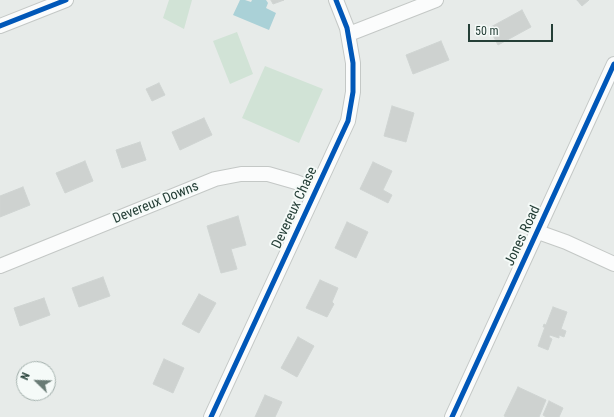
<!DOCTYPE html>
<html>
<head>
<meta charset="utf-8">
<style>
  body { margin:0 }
  #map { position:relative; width:614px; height:417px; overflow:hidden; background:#e7ebe9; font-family:"Roboto Condensed",sans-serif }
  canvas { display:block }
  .north { position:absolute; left:16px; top:361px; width:40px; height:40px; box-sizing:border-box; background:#f5faf8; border:1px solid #a2afab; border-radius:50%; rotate:293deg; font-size:11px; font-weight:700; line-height:16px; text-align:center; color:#253f37 }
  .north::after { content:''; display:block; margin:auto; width:14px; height:18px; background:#697b75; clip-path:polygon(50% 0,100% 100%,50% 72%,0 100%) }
  .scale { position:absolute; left:468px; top:24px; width:85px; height:18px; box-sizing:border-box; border:2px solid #253f37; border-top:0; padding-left:5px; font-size:12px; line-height:14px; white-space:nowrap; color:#253f37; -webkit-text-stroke:3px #f5faf8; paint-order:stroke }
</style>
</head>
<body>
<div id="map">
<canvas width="614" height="417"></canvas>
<div class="north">N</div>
<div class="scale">50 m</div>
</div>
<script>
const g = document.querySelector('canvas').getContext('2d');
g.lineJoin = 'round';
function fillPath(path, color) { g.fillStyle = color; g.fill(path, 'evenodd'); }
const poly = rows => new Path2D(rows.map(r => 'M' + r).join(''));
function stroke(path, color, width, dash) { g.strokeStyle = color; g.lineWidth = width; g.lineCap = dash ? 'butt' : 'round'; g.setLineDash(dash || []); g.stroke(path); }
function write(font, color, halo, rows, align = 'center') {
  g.font = font + ' "Roboto Condensed",sans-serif'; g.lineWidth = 4; g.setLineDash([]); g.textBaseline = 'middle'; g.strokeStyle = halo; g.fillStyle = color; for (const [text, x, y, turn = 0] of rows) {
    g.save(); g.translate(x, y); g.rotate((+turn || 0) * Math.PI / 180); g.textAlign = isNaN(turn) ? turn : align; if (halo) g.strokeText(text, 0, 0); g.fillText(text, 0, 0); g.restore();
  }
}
const green = poly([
  [169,0,192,0,184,29,163,18],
  [237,32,253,74,230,84,213,41],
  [265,66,323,89,299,143,242,118]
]);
const water = poly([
  [240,0,245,0,251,2,252,0,266,0,268,3,266,8,276,13,269,30,233,15]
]);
const building = poly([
  [271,0,284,0,273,4,271,0],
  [577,0,589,0,582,6,577,0],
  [522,10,531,27,498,45,489,28,522,10],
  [441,41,449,60,413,74,406,55,441,41],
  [159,83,165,95,152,101,146,89,159,83],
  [392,106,414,113,406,142,384,136,392,106],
  [204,118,212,135,180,150,172,132,204,118],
  [140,142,146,160,122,168,116,150,140,142],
  [85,161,93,181,65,193,56,173,85,161],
  [373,162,392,171,383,190,392,195,388,203,360,189,373,162],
  [23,187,30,205,0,217,0,196,23,187],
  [238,216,246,245,231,249,237,269,221,273,207,226,238,216],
  [347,222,368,232,356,258,335,248,347,222],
  [103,277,110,296,79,307,72,288,103,277],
  [320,280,338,288,332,302,334,304,327,317,306,308,320,280],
  [199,294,216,303,199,333,182,324,199,294],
  [44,298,50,315,20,326,14,308,44,298],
  [553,307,567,312,561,329,566,331,564,337,559,335,559,338,550,335,549,337,552,339,548,350,538,346,545,327,543,327,544,324,546,325,553,307],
  [298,337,314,346,297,377,281,368,298,337],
  [164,359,184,368,173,393,153,384,164,359],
  [518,387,546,400,539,417,507,417,504,416,518,387],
  [265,395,282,402,275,417,255,417,265,395],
  [549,401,563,408,559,417,546,417,543,415,549,401]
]);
const minor = poly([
  [0,26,66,0],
  [349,34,436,0],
  [538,232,566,242,614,264],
  [0,266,215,179,241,174,268,174,296,182,316,190],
  [211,417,348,121,353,92,353,63,347,28,336,0],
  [452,417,614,64]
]);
const cycleway = poly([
  [0,26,66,0],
  [211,417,348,121,353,92,353,63,347,28,336,0],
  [452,417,614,64]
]);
const streetNames = [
  ["Devereux Downs",156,203,-22],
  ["Devereux Chase",295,208,-65],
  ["Jones Road",523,236,-65]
];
fillPath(green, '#d1e3d6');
fillPath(water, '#aad1d7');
fillPath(building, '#ced2d0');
stroke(building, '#cfd4d2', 1);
stroke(minor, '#c4c8c6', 16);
stroke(minor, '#fbfcfc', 14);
stroke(cycleway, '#0057b8', 5);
write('14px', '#253f37', '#f5faf8', streetNames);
</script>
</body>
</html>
